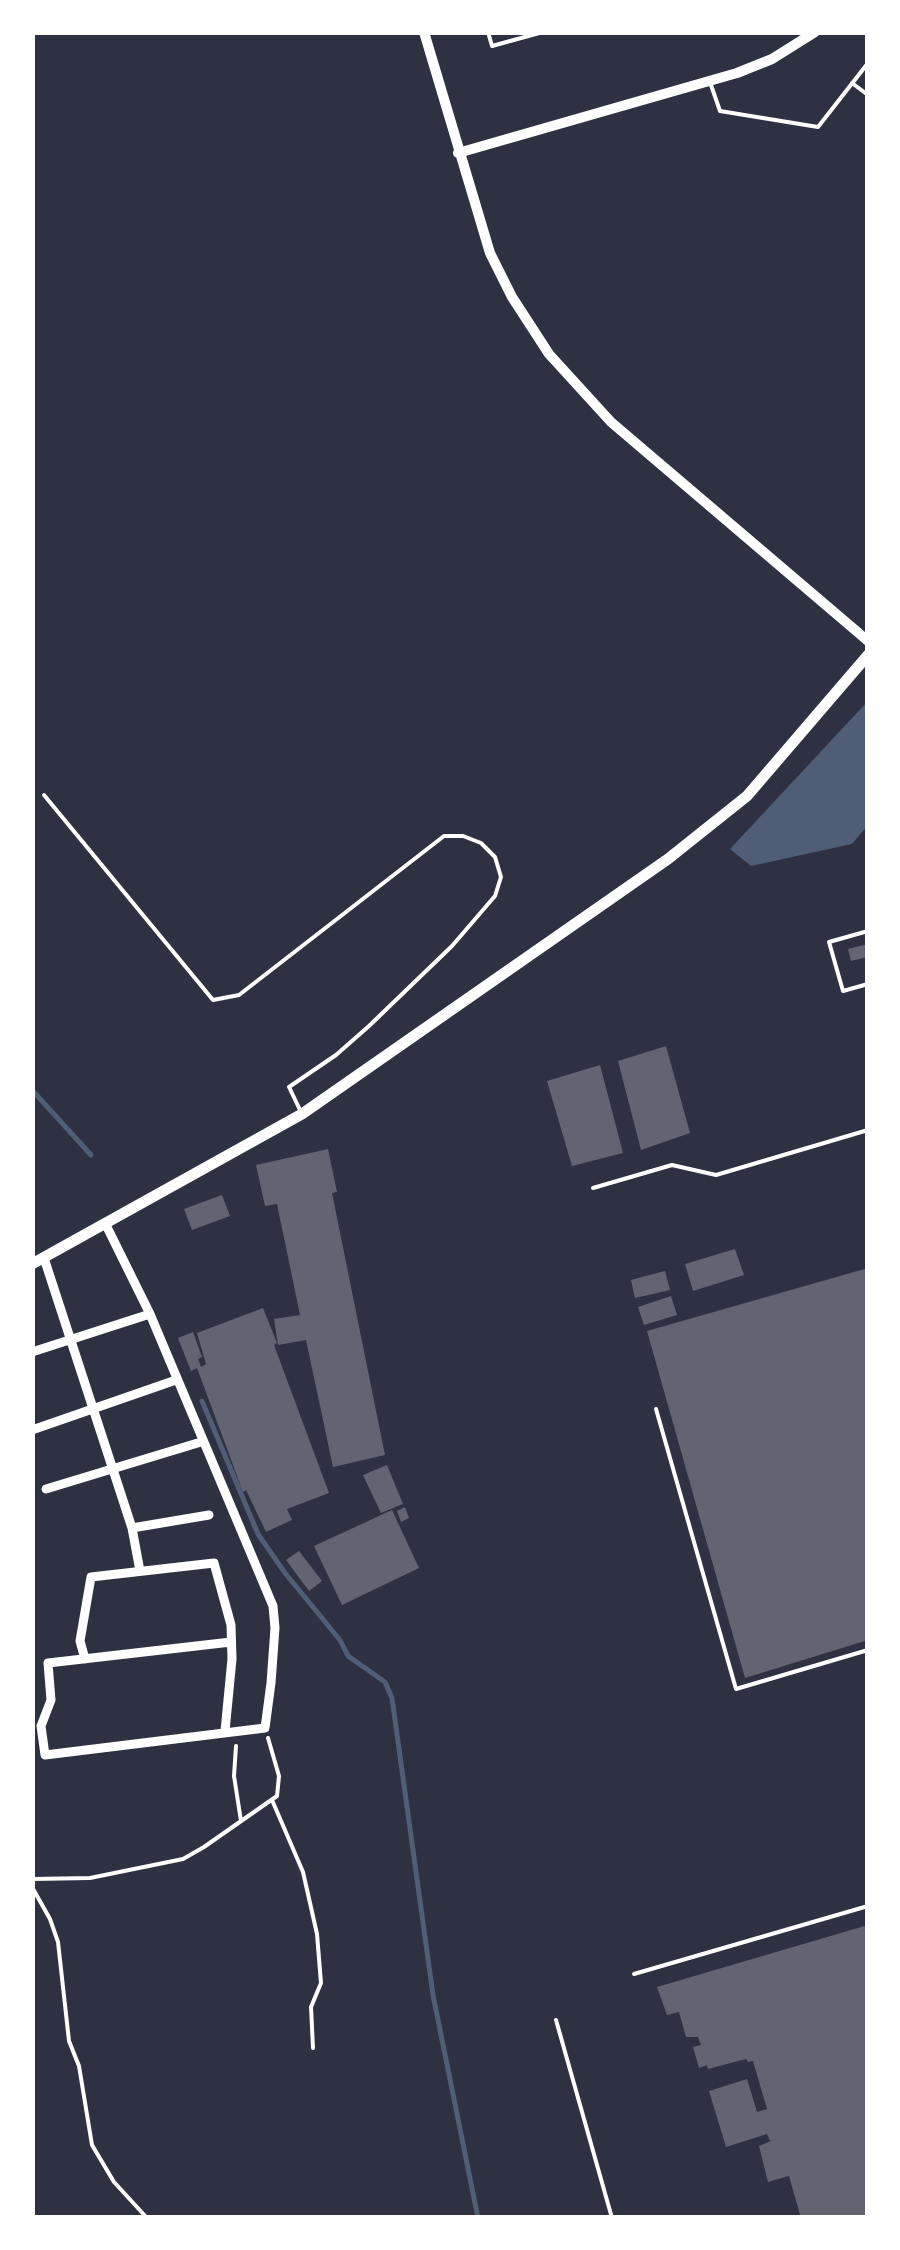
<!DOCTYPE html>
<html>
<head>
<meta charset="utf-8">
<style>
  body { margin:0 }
  #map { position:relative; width:900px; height:2250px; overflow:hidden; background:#2d3142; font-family:Ubuntu,sans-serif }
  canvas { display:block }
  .frame { position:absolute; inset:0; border:35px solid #fff; pointer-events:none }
</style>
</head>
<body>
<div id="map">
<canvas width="900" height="2250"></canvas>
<div class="frame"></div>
</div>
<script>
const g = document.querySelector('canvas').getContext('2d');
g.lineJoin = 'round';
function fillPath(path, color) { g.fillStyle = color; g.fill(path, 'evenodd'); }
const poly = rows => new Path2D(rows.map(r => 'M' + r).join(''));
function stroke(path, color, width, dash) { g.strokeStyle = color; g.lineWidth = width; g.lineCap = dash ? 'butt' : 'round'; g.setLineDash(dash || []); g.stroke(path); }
const water = poly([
  [867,702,867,826,852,844,751,866,730,849]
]);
const stream = poly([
  [32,1090,91,1155],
  [202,1401,258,1534,285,1573,340,1640,348,1656,385,1682,392,1698,433,1995,478,2218]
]);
const building = poly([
  [868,944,868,957,851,961,848,949],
  [666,1046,690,1133,641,1150,618,1061],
  [600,1065,623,1153,572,1166,547,1081],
  [328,1149,337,1192,332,1193,385,1455,333,1467,306,1340,278,1345,274,1319,300,1315,277,1204,265,1206,256,1165],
  [222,1195,230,1216,192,1230,184,1209],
  [735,1249,744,1275,693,1291,685,1264],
  [868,1268,868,1640,745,1678,647,1331],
  [665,1271,670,1290,635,1298,631,1280],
  [671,1296,677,1315,644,1325,638,1307],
  [263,1308,277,1343,274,1345,329,1493,287,1509,292,1520,266,1532,246,1490,243,1492,197,1368,191,1371,178,1338,193,1332,202,1357,198,1359,201,1367,206,1364,197,1333],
  [387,1465,403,1504,381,1513,363,1475],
  [405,1507,409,1518,401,1522,397,1511],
  [392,1510,419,1568,342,1605,314,1546],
  [299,1551,322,1581,309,1591,286,1560],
  [868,1925,868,2218,801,2218,789,2176,768,2182,759,2146,778,2138,770,2141,767,2134,726,2147,709,2091,747,2079,757,2112,767,2109,753,2061,748,2062,746,2059,708,2069,707,2065,699,2068,693,2047,701,2045,698,2037,686,2037,679,2012,667,2015,657,1987]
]);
const path = poly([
  [236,1746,234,1776,241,1821],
  [272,1800,303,1872,317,1934,321,1983,311,2007,313,2048],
  [32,1879,90,1878,183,1859,204,1847,277,1796,279,1776,268,1738],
  [32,1887,50,1919,58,1942,69,2041,79,2066,92,2145,114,2182,147,2218]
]);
const service = poly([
  [488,32,492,46,543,32],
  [852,83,868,95],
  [711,85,720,111,818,127,868,63],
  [44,795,213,1000,239,995,444,836,463,836,481,843,495,857,501,877,495,896,452,946,369,1026,336,1055,289,1087,300,1110],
  [868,931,829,942,843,991,868,984],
  [593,1188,672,1165,716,1175,868,1130],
  [656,1409,736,1689,868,1650],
  [634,1974,868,1906],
  [556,2020,612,2218]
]);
const minor = poly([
  [105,1223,150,1314,273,1606,275,1628,271,1683,265,1728,45,1755,41,1726,51,1700,48,1663,231,1642],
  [44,1258,132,1528,140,1571],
  [32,1352,150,1314],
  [32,1430,176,1380],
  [46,1489,201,1442],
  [132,1528,209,1515],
  [85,1659,80,1641,91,1577,214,1563,231,1625,232,1659,225,1731]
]);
const tertiary = poly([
  [424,32,490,253,512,297,549,354,611,422,868,641],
  [458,153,737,73,772,59,815,32]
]);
const secondary = poly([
  [32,1264,302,1114,668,859,747,796,868,655]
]);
fillPath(water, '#4f5d75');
stroke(stream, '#4f5d75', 5);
fillPath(building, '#626471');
stroke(path, '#fff', 4);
stroke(service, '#fff', 4);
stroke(minor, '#fff', 9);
stroke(tertiary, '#fff', 10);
stroke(secondary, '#fff', 11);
</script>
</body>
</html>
